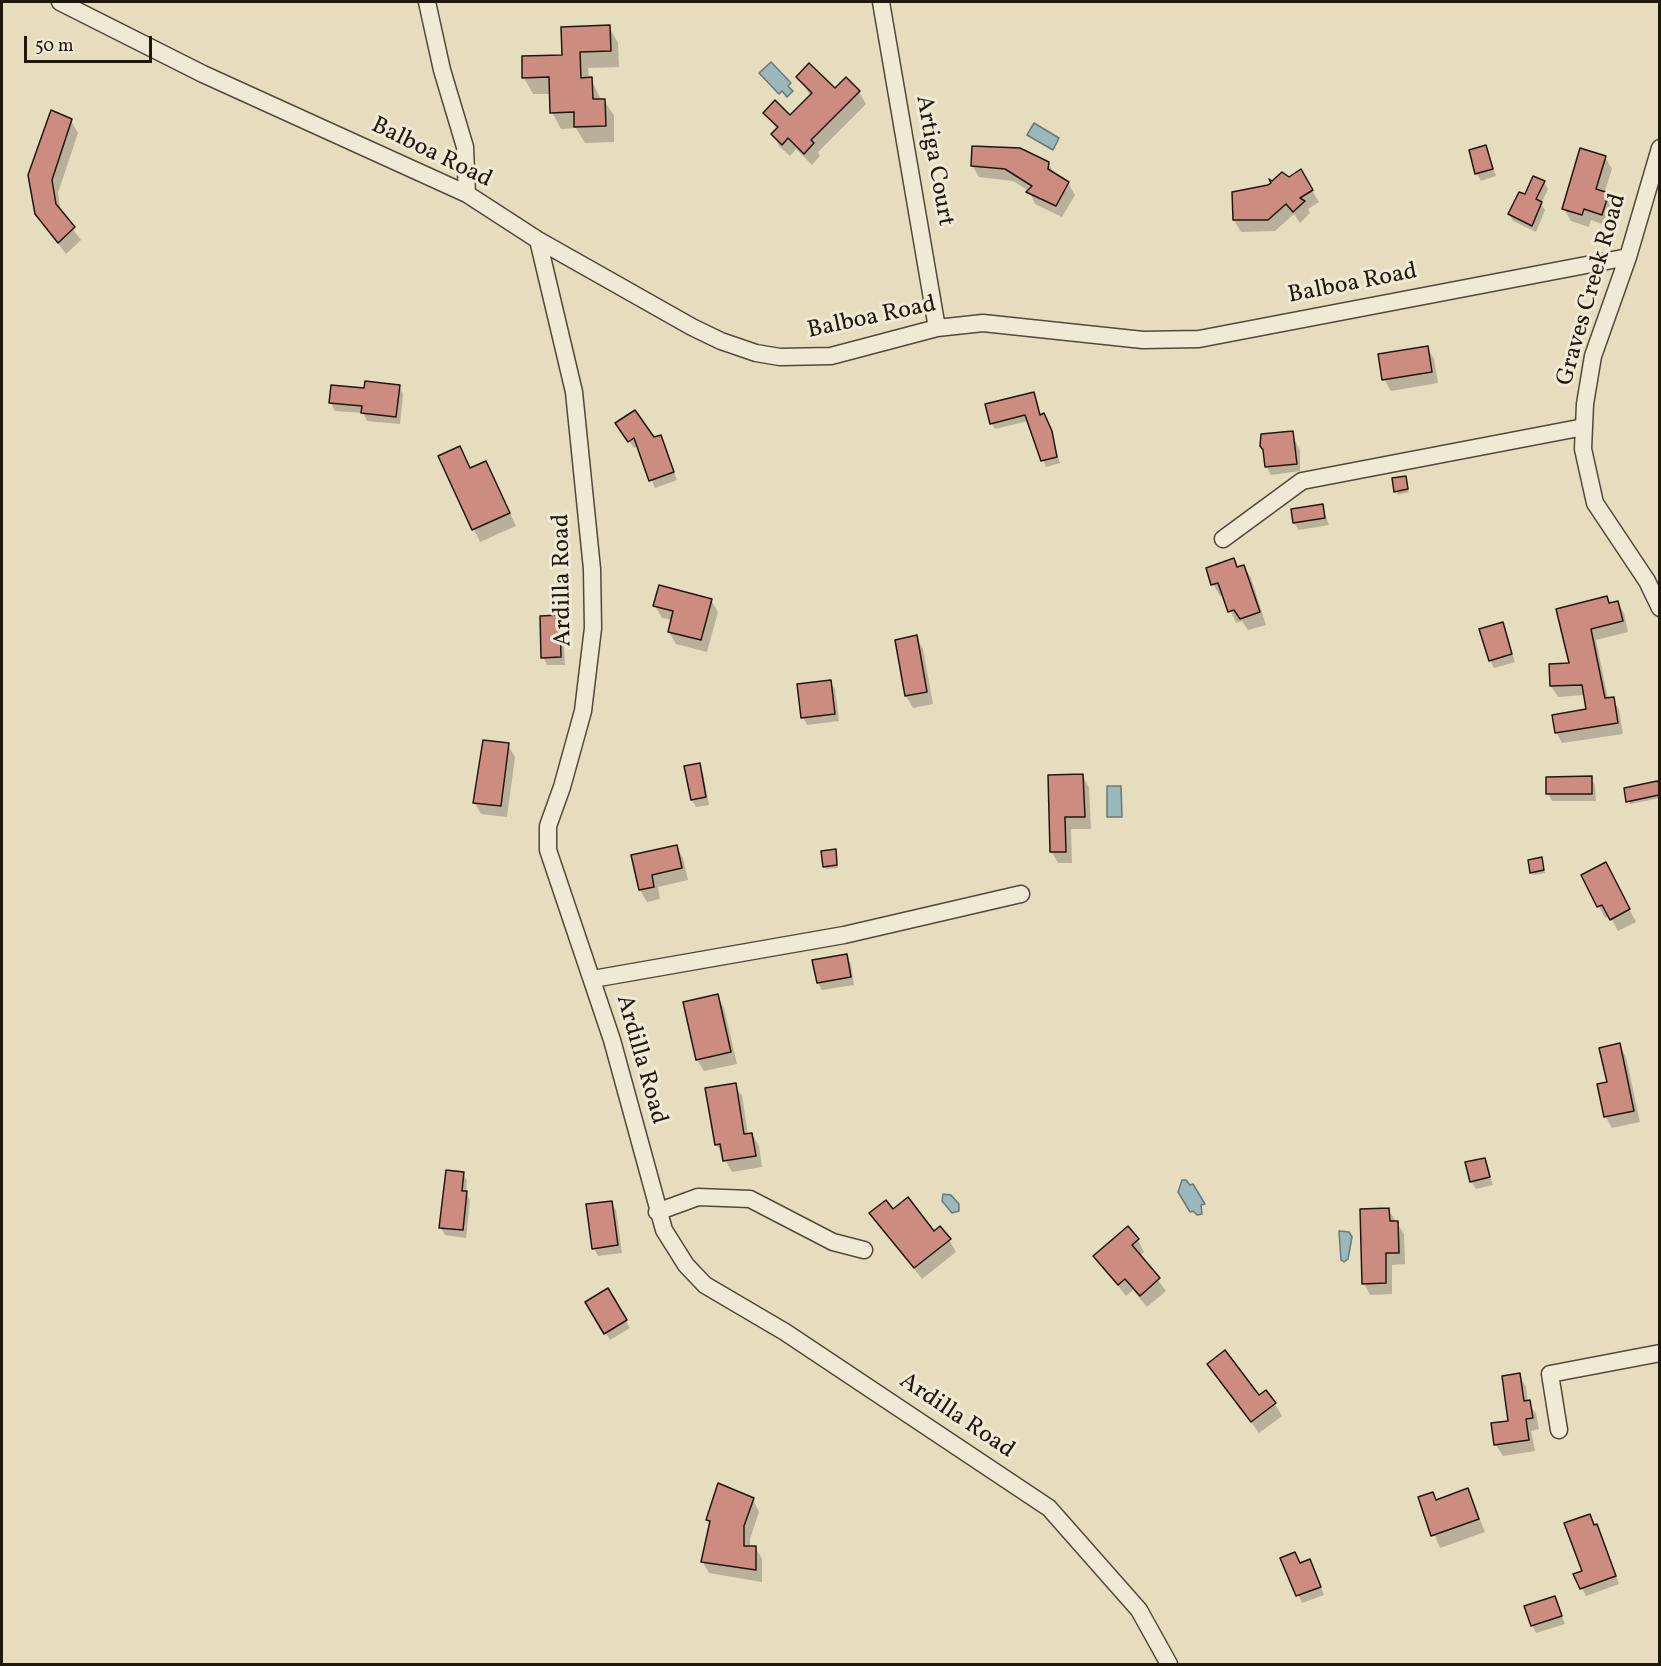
<!DOCTYPE html>
<html>
<head>
<meta charset="utf-8">
<style>
  body { margin:0 }
  #map { position:relative; width:1661px; height:1666px; overflow:hidden; background:#e6ddbf; font-family:Vollkorn,serif }
  canvas { display:block }
  .frame { position:absolute; inset:0; border:3px solid #21180c; pointer-events:none }
  .scale { position:absolute; left:24px; top:36px; width:128px; height:27px; box-sizing:border-box; border:3px solid #21180c; border-top:0; padding-left:8px; font-size:18px; line-height:21px; white-space:nowrap; color:#21180c; -webkit-text-stroke:4px #efe9d5; paint-order:stroke }
</style>
</head>
<body>
<div id="map">
<canvas width="1661" height="1666"></canvas>
<div class="frame"></div>
<div class="scale">50 m</div>
</div>
<script>
const g = document.querySelector('canvas').getContext('2d');
g.lineJoin = 'round';
function fillPath(path, color) { g.fillStyle = color; g.fill(path, 'evenodd'); }
const poly = rows => new Path2D(rows.map(r => 'M' + r).join(''));
function stroke(path, color, width, dash) { g.strokeStyle = color; g.lineWidth = width; g.lineCap = dash ? 'butt' : 'round'; g.setLineDash(dash || []); g.stroke(path); }
function write(font, color, halo, rows, align = 'center') {
  g.font = font + ' Vollkorn,serif'; g.lineWidth = 6; g.setLineDash([]); g.textBaseline = 'middle'; g.strokeStyle = halo; g.fillStyle = color; for (const [text, x, y, turn = 0] of rows) {
    g.save(); g.translate(x, y); g.rotate((+turn || 0) * Math.PI / 180); g.textAlign = isNaN(turn) ? turn : align; if (halo) g.strokeText(text, 0, 0); g.fillText(text, 0, 0); g.restore();
  }
}
const water = poly([
  [771,62,791,83,788,86,793,91,787,97,782,91,779,94,759,73,771,62],
  [1034,123,1059,138,1053,150,1027,135,1034,123],
  [1107,786,1121,786,1122,817,1107,817,1107,786],
  [1182,1180,1186,1180,1190,1185,1193,1184,1205,1204,1201,1205,1202,1214,1197,1215,1193,1211,1190,1212,1178,1192,1182,1180],
  [943,1194,951,1195,959,1204,959,1211,952,1213,942,1201,943,1194],
  [1339,1231,1349,1232,1352,1237,1348,1259,1344,1262,1341,1260,1339,1231]
]);
const shadow = poly([
  [609,27,618,43,619,67,588,68,589,79,591,79,601,100,604,100,614,116,614,142,585,143,576,128,561,129,552,112,551,94,533,94,524,78],
  [798,77,835,90,859,92,866,104,818,152,820,156,812,165,796,149,790,156,780,147,773,135,777,130,765,113,791,117,811,96],
  [71,121,78,133,58,193,61,213,81,240,66,254,36,214],
  [1486,147,1496,176,1481,181,1476,173],
  [1605,157,1612,169,1604,194,1615,207,1608,226,1591,220,1589,227,1571,221,1564,209],
  [1048,163,1055,175,1068,183,1075,195,1062,217,1035,204,1029,191,1013,181,979,177,972,165],
  [1300,171,1319,202,1308,209,1310,213,1300,223,1294,214,1275,231,1241,232,1234,220,1233,193,1269,186],
  [1544,182,1548,189,1541,204,1545,210,1536,232,1513,221,1509,214,1525,196],
  [1427,347,1434,359,1438,383,1391,391,1384,379],
  [399,386,403,394,400,424,367,421,363,413,335,411,331,403,366,389],
  [1033,394,1041,416,1047,421,1060,463,1046,467,1028,421,995,429,991,423],
  [622,431,653,439,660,437,677,480,655,488,638,446,634,448],
  [1292,433,1300,451,1300,471,1271,475,1267,467,1265,452],
  [440,457,470,470,492,474,516,526,480,542],
  [1405,477,1409,492,1398,495,1396,491],
  [1322,506,1329,525,1299,530,1294,523],
  [1233,560,1238,569,1244,567,1251,578,1266,625,1248,630,1242,621,1236,623,1224,595,1220,596,1213,584],
  [1606,598,1610,604,1617,602,1624,613,1628,632,1596,640,1608,699,1613,699,1619,710,1623,734,1562,743,1556,732,1588,711,1585,695,1558,697,1551,686,1570,664],
  [711,600,718,612,707,652,676,644,669,632,672,620,662,618,655,606],
  [559,617,563,624,565,665,547,665,543,657],
  [1502,624,1515,662,1494,668,1490,660],
  [916,637,923,649,933,704,913,708,906,696],
  [830,682,835,689,839,721,807,725,803,717],
  [508,745,515,757,507,817,481,814,474,802],
  [699,765,703,773,709,805,696,807,692,800],
  [1083,776,1089,788,1091,829,1071,829,1072,863,1058,863,1051,851,1049,777],
  [1591,778,1595,785,1596,801,1552,801,1548,793],
  [1660,784,1660,798,1630,804,1626,789],
  [676,846,683,858,688,880,658,887,660,899,647,902,640,890,633,856],
  [835,851,838,868,826,869,824,866],
  [1541,859,1545,873,1534,875,1532,872],
  [1583,876,1612,876,1636,922,1618,931,1610,916,1605,918],
  [846,956,851,964,854,985,822,990,818,983],
  [717,996,724,1008,737,1064,704,1071,697,1060],
  [1619,1045,1626,1057,1640,1122,1612,1128,1605,1116,1609,1083],
  [735,1085,742,1096,748,1135,752,1134,759,1146,762,1167,732,1172,716,1144],
  [1484,1159,1493,1185,1476,1189,1471,1181],
  [463,1174,467,1181,466,1193,470,1200,466,1238,445,1235,441,1228],
  [611,1202,616,1210,622,1253,598,1256,594,1248],
  [1388,1209,1404,1234,1405,1264,1392,1265,1392,1294,1370,1295,1364,1283],
  [871,1213,949,1240,956,1252,922,1279],
  [1138,1240,1144,1252,1140,1256,1166,1291,1147,1307,1133,1290,1126,1296,1095,1256],
  [608,1291,630,1328,610,1340,587,1303],
  [1209,1364,1259,1397,1275,1404,1282,1416,1259,1433],
  [1519,1375,1526,1387,1528,1402,1536,1414,1539,1429,1531,1431,1535,1451,1503,1456,1496,1445,1510,1422],
  [1468,1490,1485,1532,1440,1548,1420,1498,1436,1501],
  [753,1500,759,1512,750,1539,750,1547,755,1547,762,1559,762,1582,709,1573,702,1561,710,1525,708,1520],
  [1589,1515,1601,1533,1619,1584,1586,1596,1575,1575,1584,1572],
  [1282,1559,1313,1569,1324,1595,1302,1603],
  [1554,1598,1565,1624,1536,1633,1532,1625]
]);
const building = poly([
  [610,25,611,51,580,52,581,78,592,77,593,99,605,99,606,126,574,127,574,112,550,113,549,77,522,78,522,56,562,55,561,27,610,25],
  [809,63,835,88,846,77,860,91,811,140,814,143,804,154,788,138,782,145,771,134,778,127,763,113,775,100,790,115,812,93,796,77,809,63],
  [51,110,72,119,52,180,56,204,75,227,58,243,35,214,28,175,51,110],
  [1486,145,1493,169,1475,174,1469,150,1486,145],
  [972,146,1020,148,1049,162,1048,169,1069,182,1056,206,1026,192,1032,186,1005,169,971,166,972,146],
  [1580,148,1606,156,1596,189,1609,193,1602,215,1584,209,1582,215,1562,209,1580,148],
  [1301,169,1313,190,1300,198,1305,201,1293,212,1286,204,1268,220,1233,220,1232,192,1268,185,1271,183,1269,179,1272,181,1282,172,1289,177,1301,169],
  [1533,176,1545,181,1536,199,1542,202,1532,226,1508,214,1519,192,1525,194,1533,176],
  [1428,346,1432,372,1382,380,1378,354,1428,346],
  [365,381,400,385,396,417,361,413,362,406,329,403,331,385,364,388,365,381],
  [1034,392,1040,415,1044,413,1052,431,1057,457,1041,461,1025,415,990,424,985,404,1034,392],
  [635,410,654,437,661,435,674,472,649,481,634,438,628,442,615,423,635,410],
  [1293,431,1297,464,1265,467,1263,450,1260,446,1261,434,1293,431],
  [460,446,470,468,486,461,510,513,472,530,438,456,460,446],
  [1406,476,1408,489,1394,492,1392,478,1406,476],
  [1323,504,1325,518,1293,523,1291,509,1323,504],
  [1234,558,1237,567,1244,565,1260,612,1240,619,1234,610,1228,612,1218,583,1211,585,1206,568,1234,558],
  [659,585,712,599,701,640,668,632,673,611,653,606,659,585],
  [1607,596,1609,603,1618,601,1623,621,1591,629,1605,698,1614,697,1618,723,1555,733,1552,715,1586,709,1582,685,1550,686,1549,664,1569,663,1556,609,1607,596],
  [560,615,561,657,541,658,540,616,560,615],
  [1503,622,1512,654,1489,661,1479,629,1503,622],
  [917,635,927,692,905,696,895,640,917,635],
  [831,680,835,714,801,718,797,684,831,680],
  [483,740,509,743,501,806,473,803,483,740],
  [700,763,706,797,691,800,684,766,700,763],
  [1083,774,1085,817,1065,817,1066,852,1050,852,1048,775,1083,774],
  [1592,776,1592,794,1546,794,1546,777,1592,776],
  [1657,781,1659,783,1659,795,1626,802,1624,788,1657,781],
  [677,845,682,868,652,875,654,887,639,890,631,855,677,845],
  [836,849,837,865,823,867,821,851,836,849],
  [1542,857,1544,870,1530,873,1528,860,1542,857],
  [1606,862,1630,909,1610,920,1602,905,1597,907,1581,875,1606,862],
  [847,954,851,977,817,983,812,960,847,954],
  [718,994,731,1052,696,1060,683,1002,718,994],
  [1620,1043,1634,1111,1604,1117,1597,1084,1607,1082,1599,1048,1620,1043],
  [736,1083,744,1134,752,1133,756,1156,723,1161,720,1144,715,1145,705,1088,736,1083],
  [1485,1158,1490,1177,1470,1182,1465,1162,1485,1158],
  [446,1170,464,1172,462,1191,467,1191,463,1230,439,1228,446,1170],
  [908,1197,934,1231,940,1226,951,1239,914,1268,869,1213,886,1200,893,1209,908,1197],
  [612,1201,618,1245,592,1249,586,1204,612,1201],
  [1389,1208,1390,1221,1398,1221,1399,1253,1386,1253,1386,1283,1362,1284,1360,1209,1389,1208],
  [1128,1226,1139,1239,1132,1245,1160,1278,1140,1296,1125,1279,1118,1285,1093,1256,1128,1226],
  [608,1288,627,1320,604,1334,585,1302,608,1288],
  [1225,1350,1259,1395,1266,1390,1276,1403,1251,1422,1207,1364,1225,1350],
  [1520,1373,1524,1401,1530,1400,1533,1418,1526,1419,1529,1440,1494,1445,1491,1423,1508,1421,1502,1376,1520,1373],
  [718,1483,754,1498,744,1526,744,1546,756,1546,756,1570,701,1562,710,1521,706,1520,718,1483],
  [1468,1488,1479,1519,1431,1536,1418,1497,1433,1492,1436,1500,1468,1488],
  [1590,1514,1594,1525,1597,1524,1616,1576,1580,1589,1573,1574,1582,1571,1564,1523,1590,1514],
  [1295,1552,1300,1563,1310,1559,1321,1587,1296,1596,1280,1558,1295,1552],
  [1555,1596,1562,1616,1531,1626,1524,1606,1555,1596]
]);
const minor = poly([
  [60,2,203,74,467,194,538,240,692,327,721,341,756,353,780,357,831,356,937,328,983,323,1143,340,1199,339,1628,257],
  [427,2,442,70,465,147,467,194],
  [881,2,937,328],
  [1660,148,1628,257,1593,356,1585,404,1583,449,1595,503,1647,581,1660,608],
  [538,240,574,392,592,569,593,628,583,711,562,787,548,826,548,850,612,1040,664,1230,686,1265,705,1285,785,1332,1049,1508,1139,1610,1169,1664],
  [1223,539,1302,481,1584,427],
  [593,979,844,935,1021,894],
  [657,1212,698,1197,750,1199,833,1242,864,1250],
  [1559,1430,1550,1374,1660,1353]
]);
const streetNames = [
  ["Balboa Road",431,154,26],
  ["Artiga Court",933,161,80],
  ["Balboa Road",1353,285,-11],
  ["Graves Creek Road",1593,290,-74],
  ["Balboa Road",872,319,-12],
  ["Ardilla Road",564,580,-91],
  ["Ardilla Road",640,1060,74],
  ["Ardilla Road",956,1417,34]
];
fillPath(water, '#9bb9bd');
stroke(water, '#6a7976', 1.5);
fillPath(shadow, '#0003');
fillPath(building, '#cd8c80');
stroke(building, '#21180c', 1.5);
stroke(minor, '#524939', 19);
stroke(minor, '#efe9d5', 16);
write('24px', '#21180c', '#efe9d5', streetNames);
</script>
</body>
</html>
